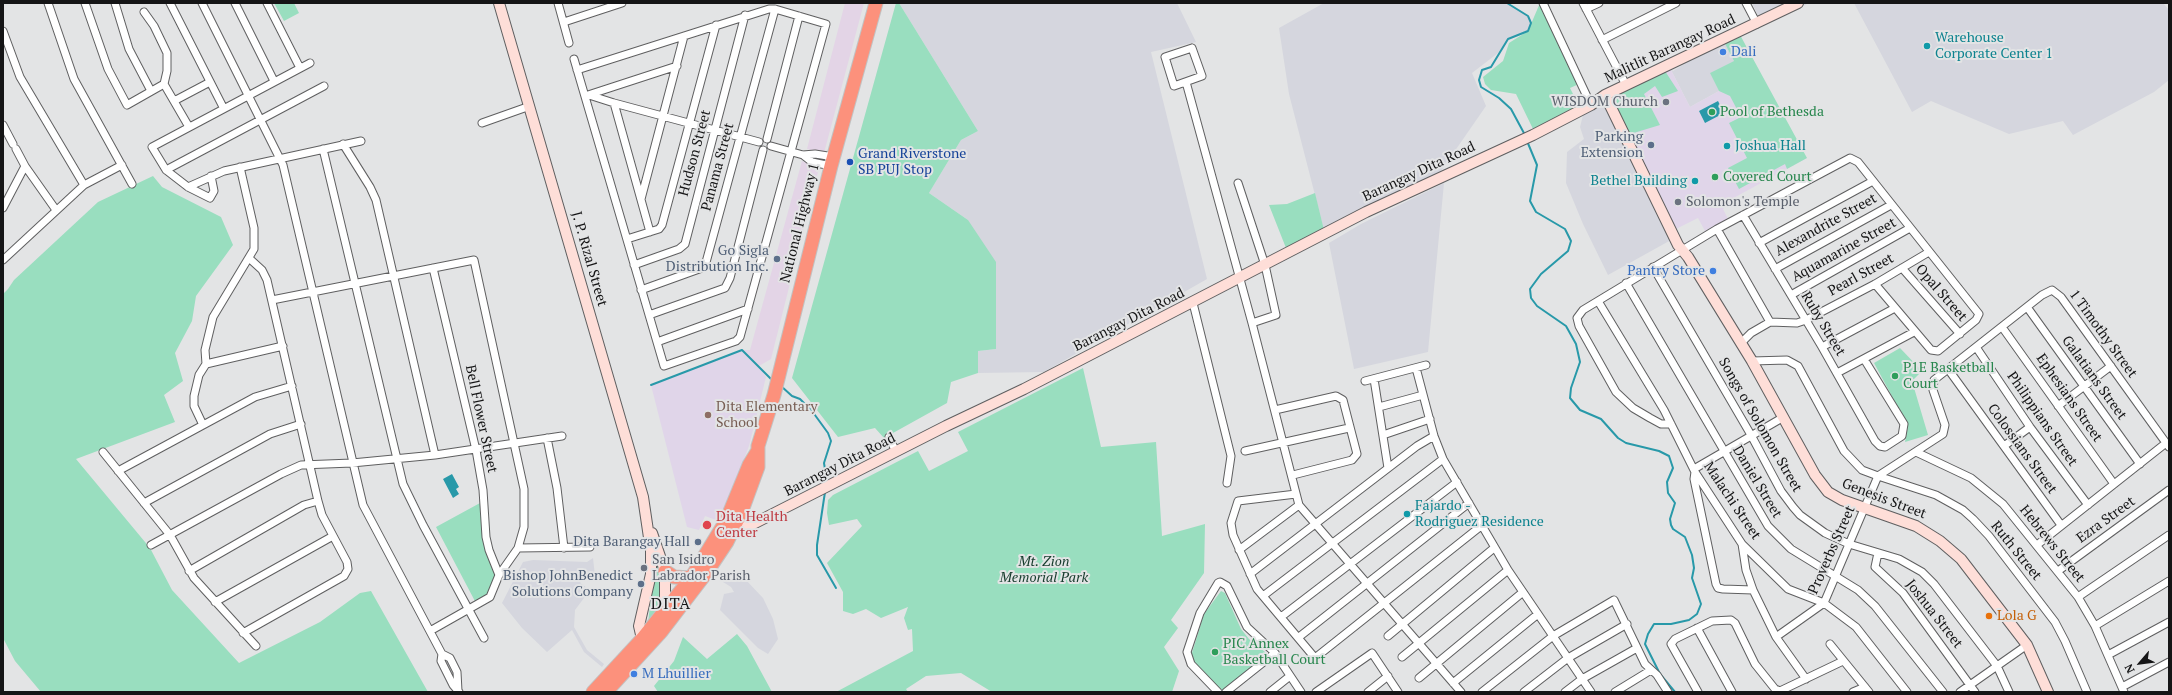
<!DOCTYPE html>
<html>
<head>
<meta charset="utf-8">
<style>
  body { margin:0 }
  #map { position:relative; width:2172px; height:695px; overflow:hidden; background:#e3e4e5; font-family:"PT Serif",serif }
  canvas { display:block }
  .frame { position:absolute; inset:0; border:4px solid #151516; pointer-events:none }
  .north { position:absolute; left:2120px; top:643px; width:40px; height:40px; -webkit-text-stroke:3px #e3e4e5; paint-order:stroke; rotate:242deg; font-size:11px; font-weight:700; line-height:16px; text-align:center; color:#151516 }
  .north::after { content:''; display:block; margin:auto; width:14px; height:18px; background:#151516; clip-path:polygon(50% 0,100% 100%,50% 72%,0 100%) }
</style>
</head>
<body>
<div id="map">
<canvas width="2172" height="695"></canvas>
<div class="frame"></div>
<div class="north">N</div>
</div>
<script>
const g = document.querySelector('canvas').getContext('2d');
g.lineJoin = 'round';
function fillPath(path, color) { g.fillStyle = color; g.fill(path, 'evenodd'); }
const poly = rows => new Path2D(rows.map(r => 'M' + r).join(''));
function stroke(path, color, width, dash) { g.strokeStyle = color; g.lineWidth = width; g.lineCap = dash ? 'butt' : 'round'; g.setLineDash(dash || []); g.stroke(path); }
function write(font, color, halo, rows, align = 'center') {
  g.font = font + ' "PT Serif",serif'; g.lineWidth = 4; g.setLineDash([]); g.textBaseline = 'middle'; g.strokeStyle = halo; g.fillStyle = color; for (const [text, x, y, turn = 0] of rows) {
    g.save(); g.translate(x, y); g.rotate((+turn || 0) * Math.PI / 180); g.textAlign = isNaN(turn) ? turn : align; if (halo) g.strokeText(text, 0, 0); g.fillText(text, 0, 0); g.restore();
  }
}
const commercial = poly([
  [845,3,864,3,824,153,807,149],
  [802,161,819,168,771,359,759,366,742,350,750,350]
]);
const built = poly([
  [899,3,1177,3,1196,42,1151,52,1207,279,1044,372,978,373,978,351,996,349,968,220,929,193,961,140,978,131],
  [1324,3,1507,3,1528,16,1531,23,1528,31,1508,39,1498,53,1472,73,1486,106,1441,171,1324,230,1289,94,1279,28],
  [1752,3,1809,3,1763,26],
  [1854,3,2163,3,2169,10,2169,80,2154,92,2073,135,2063,121,2009,134,1931,101,1912,112],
  [1723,40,1734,61,1719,91,1690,107,1670,68,1673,71],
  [1603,104,1671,240,1608,275,1583,224,1566,183,1567,152,1584,139,1580,127,1583,115],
  [1444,183,1428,352,1354,369,1329,243,1361,224],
  [593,558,595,576,585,576,580,583,590,590,575,610,574,627,587,650,604,664,602,667,584,652,572,630,547,652,522,628,502,603,523,562,533,560,587,562],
  [726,578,745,579,763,598,773,619,778,639,768,654,758,648,720,610,724,594,734,592,731,587,723,582]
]);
const education = poly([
  [1723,40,1807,158,1728,201,1730,205,1723,209,1728,219,1705,231,1698,218,1674,230,1609,96,1670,68,1690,107,1719,91,1710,73,1734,61],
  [742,350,759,366,766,377,749,446,723,513,716,520,705,516,699,530,687,527,651,385]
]);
const green = poly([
  [274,3,294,3,299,13,284,21],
  [896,3,899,3,978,131,961,140,929,193,968,220,996,262,996,349,978,351,978,373,951,382,947,403,884,438,875,428,838,437,792,378],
  [1540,3,1579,84,1570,88,1579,106,1533,129,1516,94,1491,90,1485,84,1483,77,1503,61,1509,43,1528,31],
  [1739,33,1807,158,1787,169,1785,164,1739,189,1728,168,1747,158,1729,123,1741,117,1730,96,1719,91,1710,73,1734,61,1723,40],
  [1665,71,1678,91,1662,97,1655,86,1644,94,1660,125,1627,135,1609,96],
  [153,176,162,187,221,217,233,245,196,296,192,321,175,353,183,381,164,395,175,422,76,459,150,548,172,590,239,663,320,622,360,593,371,591,428,692,41,692,15,661,3,638,3,294,8,289,14,280,98,202],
  [1315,193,1324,230,1286,248,1269,205,1287,204],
  [1900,348,1922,371,1912,381,1928,435,1905,442,1908,426,1874,363],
  [1083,368,1101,447,1156,442,1162,536,1205,524,1204,573,1171,620,1178,628,1164,647,1179,671,1172,692,992,692,961,673,926,676,906,689,908,692,836,692,913,651,912,629,908,630,904,618,908,607,881,618,866,609,853,614,843,611,843,592,827,563,862,526,857,519,829,525,827,513,828,500,833,495,918,451,929,471,968,451,958,432],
  [480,503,486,539,498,576,495,587,477,605,436,527],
  [654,551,660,556,661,609,648,623,653,580],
  [1221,591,1225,593,1241,629,1249,639,1270,656,1229,692,1219,692,1194,665,1191,656,1204,614],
  [737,634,747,646,772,692,658,692,654,686,674,661,683,637,707,659]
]);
const water = poly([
  [1718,101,1724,113,1705,123,1699,111],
  [452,474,459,487,456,489,459,494,453,498,443,479]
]);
const stream = poly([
  [1507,3,1528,16,1531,23,1528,31,1508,39,1491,67,1482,70,1479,80,1481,87,1499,98,1511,109,1525,135],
  [1527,141,1537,165,1530,201,1536,212,1565,229,1571,241,1568,251,1541,274,1530,289,1531,298,1537,306,1566,326,1576,344,1580,362,1571,388,1570,398,1580,410,1601,419,1618,438,1626,443,1659,451,1669,456,1673,468,1667,482,1668,493,1675,503,1670,519,1671,525,1673,529,1685,537,1692,555,1694,568,1692,578,1701,604,1697,614,1689,620,1671,624,1654,624,1648,634,1645,644,1660,674,1675,692],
  [651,385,742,350,772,380],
  [781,386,792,396,800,399,812,411,828,433,831,441,824,463,827,482],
  [825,492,817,545,817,555,836,588]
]);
const street = poly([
  [48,3,74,79,132,184],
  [85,3,108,69,127,105,164,84],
  [115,3,129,49,151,91],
  [170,3,223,107],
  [202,3,283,165,363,505,442,654,441,661,453,685,459,692],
  [235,3,274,81],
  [267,3,300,68],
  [558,3,569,43],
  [1543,3,1591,105],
  [1583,3,1626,85],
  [1746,3,1757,24],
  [1586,9,1599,3],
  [144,12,154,26,167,53,167,71,164,84,189,127],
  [564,22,622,3],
  [3,31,20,77,84,185],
  [1602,40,1676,3],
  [1192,48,1202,76,1174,86,1165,57,1192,48],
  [574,59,664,366,736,341,740,337,826,24,775,9,769,9,577,70],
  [1186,82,1252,323,1299,505,1461,692],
  [588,95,677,66],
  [589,95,614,103,759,142],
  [174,101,210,82],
  [614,103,650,232],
  [482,123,530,106],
  [3,125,13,144],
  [767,139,799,16],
  [343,144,370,187,376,200,435,455],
  [771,146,803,155,815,154,834,157],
  [16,149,25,166,56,210],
  [323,149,403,484,423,525,484,638],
  [803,155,812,162,831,166],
  [166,170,324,86],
  [211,176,214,191,210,198,188,187,166,170,152,147,310,63],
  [1238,183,1265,265,1276,315,1252,323],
  [188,187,224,171,361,141],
  [641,199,684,36],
  [3,208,25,166],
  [1743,215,1822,347,1875,441,1880,446,1885,447,1902,436,1904,424,1864,359],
  [1717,229,1770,322],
  [627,239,659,229,662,225,716,25],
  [1759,243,1873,181],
  [3,260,84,185,122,165],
  [634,265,679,249,685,244,745,15],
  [1653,267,1751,435,1781,491,1793,507,1800,515,1825,533,1849,544,1899,559,1922,572,1934,584,1997,666,2009,692],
  [433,268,476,450,483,490,486,537,489,550,499,575],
  [1902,268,1960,334],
  [1775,269,1891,205],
  [1626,283,1768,526,1791,549,1858,590,1875,606,1943,692],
  [641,290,702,268,705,266,775,9],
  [1791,295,1910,228],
  [272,300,474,260,524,489,524,527,518,548],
  [1598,301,1664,410,1695,472,1742,544,1788,589,1824,603,1856,627,1907,692],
  [1193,303,1231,456,1227,483],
  [2027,307,2140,464],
  [649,315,725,288,730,278,763,150],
  [2002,327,2114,484],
  [657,342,748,309],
  [1741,343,1751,333,1770,322,1797,323,1806,320,1875,284,1929,252],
  [1822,347,1895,308],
  [1976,347,2030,427,2088,505],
  [1752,361,1787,360,1798,366,1844,451,1862,470,1878,476,1943,434,1945,425,1933,390,1934,380,2042,295,2052,290,2061,297,2169,447],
  [206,364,205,350,213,317,254,249,254,228,240,167],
  [1416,368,1434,436,1443,459,1508,570,1591,692],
  [1948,369,2061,525],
  [1837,373,1914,332],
  [1374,379,1388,468],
  [1365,381,1426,365],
  [2058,406,2111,366],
  [1379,407,1423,395],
  [1275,410,1336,396,1343,400,1357,454,1352,460,1293,475],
  [1671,424,1661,424,1650,418,1633,408,1616,392,1579,326,1577,318,1583,310,1717,229,1850,158,1858,162,1979,314,1976,320,1938,351,1931,350,1875,284],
  [203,425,194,406,194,396,199,375,206,364,283,346],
  [1383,435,1430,419],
  [889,437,896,452],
  [547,438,557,488,564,548],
  [2004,446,2030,427],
  [1245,451,1349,428],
  [103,452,170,535,194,578,256,646],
  [1916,452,1971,478,2003,504,2078,597,2095,626,2124,692],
  [1694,469,1782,418],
  [118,471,255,397,292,386],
  [1695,472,1694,479,1716,584,1718,588,1723,589,1753,590],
  [1296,494,1238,501,1231,523,1233,535,1257,589,1315,658,1481,526],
  [144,503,270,434,301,424],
  [1742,544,1746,570,1753,590,1776,637,1806,679],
  [151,545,281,474,301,465,352,463,435,455,562,436],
  [2037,545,2166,443],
  [1239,550,1299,505],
  [1878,553,1875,567,1903,593,1975,692],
  [189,571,304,505,318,501],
  [2058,571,2169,490],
  [1250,574,1417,446,1434,436],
  [1263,596,1443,459],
  [2078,597,2169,535],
  [215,602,333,536],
  [1281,617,1457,482],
  [2095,626,2169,581],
  [1697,628,1732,692],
  [430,631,490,597,499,575,518,548,590,547],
  [243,633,344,576,348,569,347,562,322,515,318,501,267,280,262,270,250,259],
  [1388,636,1494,548],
  [1299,637,1469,503],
  [1776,637,1824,603,1878,476,1936,495,1963,510,1973,519,1989,536,2055,622,2065,641,2087,692],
  [1830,644,1869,692],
  [442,654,450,658,457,672,458,691],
  [2108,655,2169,622],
  [1402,657,1508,570],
  [1419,678,1523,592],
  [1453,683,1538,614],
  [2122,687,2169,662],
  [1218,692,1191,664,1187,652,1200,613,1218,583,1220,582,1227,586,1247,627,1275,653,1301,692],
  [1226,692,1275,653],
  [1270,692,1290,676],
  [1316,692,1372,653,1398,692],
  [1368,692,1388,676],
  [1482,692,1553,636,1614,600,1645,664,1657,675,1668,692],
  [1524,692,1568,658,1627,624],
  [1565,692,1582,679,1637,648],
  [1615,692,1651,670],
  [1698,692,1671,644,1675,639,1712,621,1731,620,1735,623,1755,664,1775,689,1780,691,1843,661],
  [1853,692,1865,687],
  [1960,692,2027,645]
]);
const secondary = poly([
  [499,3,643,497,651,551,651,574,639,626,642,639,645,643],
  [1605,95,1678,245,1688,257,1752,361,1815,475,1828,492,1842,500,1916,526,1940,541,1961,559,2027,645,2048,692],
  [728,527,743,528,753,524,946,426,1024,389,1366,212,1533,135,1591,105,1605,95,1798,3],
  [652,533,665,571,665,597,662,615]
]);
const highway = poly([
  [665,571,674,577,691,578],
  [593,692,642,639,691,578,726,521,749,465,757,452],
  [606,692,661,632,707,572,727,542,743,508,758,467,758,446,774,395,831,166,876,3]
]);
const markers = [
  [1927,46,4,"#0f9aa8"],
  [1723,52,4,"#3f7fe0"],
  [1666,102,4,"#6b7280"],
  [1712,112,4,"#2e9e5b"],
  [1651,145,4,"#5c6f8a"],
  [1727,146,4,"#0f9aa8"],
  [850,162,4,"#1a4fb4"],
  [1715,177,4,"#2e9e5b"],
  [1695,181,4,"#0f9aa8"],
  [1678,202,4,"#6b7280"],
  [777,259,4,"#5c6f8a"],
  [1713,271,4,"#3f7fe0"],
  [1895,376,4,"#2e9e5b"],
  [708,415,4,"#8d6e63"],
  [1407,514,4,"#0f9aa8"],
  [707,525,5,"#e0444e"],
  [698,542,4,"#5c6f8a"],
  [644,568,4,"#6b7280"],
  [641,584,4,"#5c6f8a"],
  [1989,616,4,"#e8710a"],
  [1215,652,4,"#2e9e5b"],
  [634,674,4,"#3f7fe0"]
];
const cultureNames = [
  ["Warehouse",1935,38],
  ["Corporate Center 1",1935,54],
  ["Joshua Hall",1735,146],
  ["Bethel Building",1687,181,"right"],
  ["Fajardo -",1415,506],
  ["Rodriguez Residence",1415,522]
];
const streetNames = [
  ["Malitlit Barangay Road",1670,49,-25],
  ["Hudson Street",695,153,-75],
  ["Panama Street",718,167,-75],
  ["Barangay Dita Road",1419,172,-25],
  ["National Highway 1",800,223,-76],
  ["Alexandrite Street",1826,225,-29],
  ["Aquamarine Street",1844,250,-29],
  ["J. P. Rizal Street",589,259,74],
  ["Pearl Street",1861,275,-29],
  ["Opal Street",1941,293,49],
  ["Barangay Dita Road",1129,320,-27],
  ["Ruby Street",1823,324,59],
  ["1 Timothy Street",2103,334,54],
  ["Galatians Street",2094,378,54],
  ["Ephesians Street",2069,398,55],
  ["Bell Flower Street",481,419,78],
  ["Philippians Street",2042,419,55],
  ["Songs of Solomon Street",1760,425,60],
  ["Colossians Street",2022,449,54],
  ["Barangay Dita Road",840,465,-27],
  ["Daniel Street",1757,482,59],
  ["Genesis Street",1884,499,21],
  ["Malachi Street",1732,501,56],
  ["Ezra Street",2106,520,-36],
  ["Hebrews Street",2052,544,51],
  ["Proverbs Street",1832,550,-66],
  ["Ruth Street",2016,551,51],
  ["Joshua Street",1934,614,52]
];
const shopNames = [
  ["Dali",1731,52],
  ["Pantry Store",1705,271,"right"],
  ["M Lhuillier",642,674]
];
const worshipNames = [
  ["WISDOM Church",1658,102,"right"],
  ["Solomon's Temple",1686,202],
  ["San Isidro",652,560],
  ["Labrador Parish",652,576]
];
const leisureNames = [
  ["Pool of Bethesda",1720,112],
  ["Covered Court",1723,177],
  ["P1E Basketball",1903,368],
  ["Court",1903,384],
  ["PIC Annex",1223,644],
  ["Basketball Court",1223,660]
];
const serviceNames = [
  ["Parking",1643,137],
  ["Extension",1643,153],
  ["Go Sigla",769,251],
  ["Distribution Inc.",769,267],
  ["Dita Barangay Hall",690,542],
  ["Bishop JohnBenedict",633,576],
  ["Solutions Company",633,592]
];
const transitNames = [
  ["Grand Riverstone",858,154],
  ["SB PUJ Stop",858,170]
];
const educationNames = [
  ["Dita Elementary",716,407],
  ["School",716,423]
];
const healthNames = [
  ["Dita Health",716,517],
  ["Center",716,533]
];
const parkNames = [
  ["Mt. Zion",1044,562],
  ["Memorial Park",1044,578]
];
const foodNames = [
  ["Lola G",1997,616]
];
const quarterNames = [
  ["DITA",671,604]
];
fillPath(commercial, '#e3d4e6');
fillPath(built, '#d5d6de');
fillPath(education, '#e0d5e9');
fillPath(green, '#99debf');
fillPath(water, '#2899a9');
stroke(stream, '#2899a9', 2);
stroke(street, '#5f5f60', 9);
stroke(secondary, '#5f5f60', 12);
stroke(highway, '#c2c2c2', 15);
stroke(street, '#fff', 7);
stroke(secondary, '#feded8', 10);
stroke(highway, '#fc917c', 13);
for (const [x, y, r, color] of markers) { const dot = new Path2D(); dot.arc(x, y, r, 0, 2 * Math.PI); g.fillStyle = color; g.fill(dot); stroke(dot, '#e3e4e5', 1.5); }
write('14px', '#0d838f', '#e3e4e5', cultureNames, 'left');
write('14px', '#151516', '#e3e4e5', streetNames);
write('14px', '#366cbe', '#e3e4e5', shopNames, 'left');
write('14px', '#5b616d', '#e3e4e5', worshipNames, 'left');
write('14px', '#27864d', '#e3e4e5', leisureNames, 'left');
write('14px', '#4e5e75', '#e3e4e5', serviceNames, 'right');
write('14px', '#164399', '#e3e4e5', transitNames, 'left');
write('14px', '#785e54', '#e3e4e5', educationNames, 'left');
write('14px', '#be3a42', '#e3e4e5', healthNames, 'left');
write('italic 14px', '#143a2b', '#e3e4e5', parkNames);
write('14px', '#c56008', '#e3e4e5', foodNames, 'left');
g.letterSpacing = '1px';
write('16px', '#151516', '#e3e4e5', quarterNames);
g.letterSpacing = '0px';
</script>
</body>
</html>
